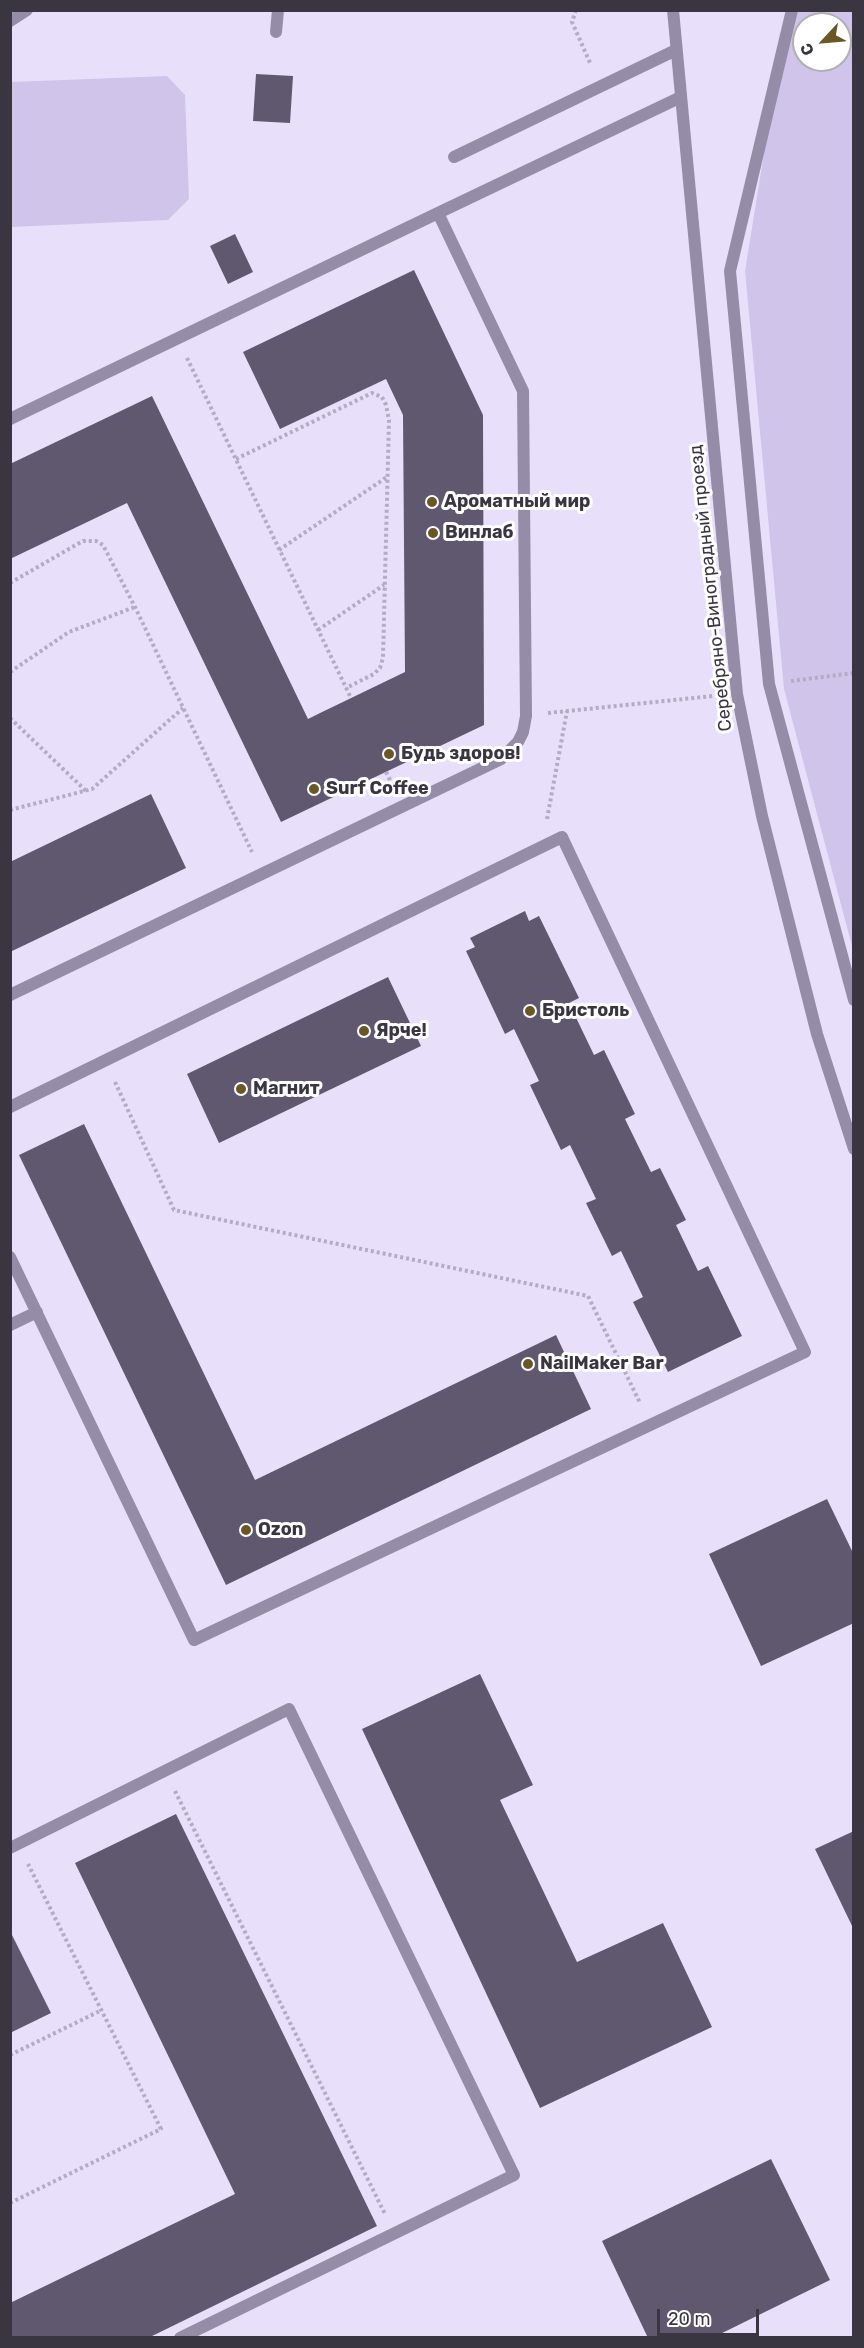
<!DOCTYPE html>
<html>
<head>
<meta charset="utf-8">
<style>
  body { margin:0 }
  #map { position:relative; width:864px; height:2348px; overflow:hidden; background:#e8e0fb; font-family:Rubik,sans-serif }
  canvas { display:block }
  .frame { position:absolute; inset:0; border:12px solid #3a3641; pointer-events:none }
  .north { position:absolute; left:792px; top:12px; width:60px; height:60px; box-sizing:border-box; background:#fff; border:2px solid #b0afb3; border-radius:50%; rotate:244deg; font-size:16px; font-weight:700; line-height:24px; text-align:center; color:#3a3641 }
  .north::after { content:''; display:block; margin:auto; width:21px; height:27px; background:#695725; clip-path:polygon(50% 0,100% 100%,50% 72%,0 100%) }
  .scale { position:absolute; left:657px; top:2309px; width:102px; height:27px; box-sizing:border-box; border:3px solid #3a3641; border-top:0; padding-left:8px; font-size:18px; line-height:21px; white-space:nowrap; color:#3a3641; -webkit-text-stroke:4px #fff; paint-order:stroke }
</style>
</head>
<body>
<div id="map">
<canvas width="864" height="2348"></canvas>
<div class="frame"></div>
<div class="north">С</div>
<div class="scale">20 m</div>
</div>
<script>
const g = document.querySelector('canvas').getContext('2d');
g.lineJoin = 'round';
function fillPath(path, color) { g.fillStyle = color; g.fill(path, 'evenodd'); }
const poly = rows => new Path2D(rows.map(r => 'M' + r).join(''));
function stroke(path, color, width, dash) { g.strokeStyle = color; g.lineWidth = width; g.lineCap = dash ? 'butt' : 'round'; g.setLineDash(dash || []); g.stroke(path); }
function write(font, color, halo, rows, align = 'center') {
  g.font = font + ' Rubik,sans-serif'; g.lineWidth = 6; g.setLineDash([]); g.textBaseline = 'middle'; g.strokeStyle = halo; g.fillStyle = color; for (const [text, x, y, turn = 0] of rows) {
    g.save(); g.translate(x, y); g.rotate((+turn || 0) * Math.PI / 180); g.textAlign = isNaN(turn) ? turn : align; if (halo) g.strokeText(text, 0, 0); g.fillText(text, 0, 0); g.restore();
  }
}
const green = poly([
  [787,11,853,11,853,950,784,689,745,271],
  [804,24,840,24,840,60,804,60],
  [167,76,185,95,189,199,168,220,11,227,11,82]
]);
const building = poly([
  [256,74,293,76,290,123,253,121],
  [235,234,253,272,228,284,210,246],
  [414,270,483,415,484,725,281,822,127,503,10,559,10,464,152,396,308,719,318,714,405,672,403,415,386,379,280,429,243,352],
  [151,794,186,868,10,952,10,862],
  [525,911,529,921,539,916,579,998,569,1003,594,1055,604,1050,635,1114,625,1119,651,1172,660,1168,686,1220,676,1225,698,1271,708,1266,742,1336,668,1372,633,1302,643,1297,621,1251,612,1256,586,1203,596,1199,570,1145,561,1150,530,1085,539,1081,514,1029,505,1034,466,951,475,947,470,938],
  [388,977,421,1046,219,1143,187,1074],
  [84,1124,255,1480,556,1335,591,1409,226,1585,19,1155],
  [827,1499,854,1555,854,1623,761,1666,709,1554],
  [480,1674,533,1785,500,1800,577,1962,663,1923,712,2027,540,2108,362,1729],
  [176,1814,377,2226,148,2338,10,2338,10,2303,235,2194,75,1863],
  [854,1831,854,1930,815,1849],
  [10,1931,51,2013,10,2033],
  [771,2159,830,2280,712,2338,648,2338,602,2241]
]);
const path = poly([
  [576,10,572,22,591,65],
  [187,358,351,698],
  [236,459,372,393,382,397,386,405,389,420,383,658,380,668,374,674,346,688],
  [279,550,387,477],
  [10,583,83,541,96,541,103,545,135,607,252,852],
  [318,630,384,585],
  [10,672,69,632,135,607],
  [791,681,854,673],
  [548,713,713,696],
  [10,718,86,791],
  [386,772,392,784],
  [10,810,92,789,183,708],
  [547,819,567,711],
  [115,1082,174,1210,588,1296,640,1403],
  [175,1791,385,2214],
  [10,2055,102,2010],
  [10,2203,161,2129,28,1864]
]);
const lane = poly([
  [792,10,730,271,769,684,854,1000],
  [10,21,27,10],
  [276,32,278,10],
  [454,157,676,50],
  [438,213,681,97],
  [10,419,438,213,523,391,526,716,523,732,518,742,501,759,10,995],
  [10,1107,562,837,805,1352,194,1640,10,1257],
  [10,1325,37,1312]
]);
const street = poly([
  [673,10,737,694,762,816,817,1034,854,1149],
  [10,1848,289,1709,514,2175,180,2338]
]);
const markers = [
  [432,502,6,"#695725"],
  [433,533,6,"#695725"],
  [389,754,6,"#695725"],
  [314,789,6,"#695725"],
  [530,1011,6,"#695725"],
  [364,1031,6,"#695725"],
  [241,1089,6,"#695725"],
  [528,1364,6,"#695725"],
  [246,1530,6,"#695725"]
];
const poiNames = [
  ["Ароматный мир",444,502],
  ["Винлаб",445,533],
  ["Будь здоров!",401,754],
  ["Surf Coffee",326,789],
  ["Бристоль",542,1011],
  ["Ярче!",376,1031],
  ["Магнит",253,1089],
  ["NailMaker Bar",540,1364],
  ["Ozon",258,1530]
];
const streetNames = [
  ["Серебряно-Виноградный проезд",711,588,-96]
];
fillPath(green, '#d0c4ea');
fillPath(building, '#5f586e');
stroke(path, '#b3acc3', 4, [3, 3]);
stroke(lane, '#958da7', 12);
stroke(street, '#958da7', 12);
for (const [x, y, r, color] of markers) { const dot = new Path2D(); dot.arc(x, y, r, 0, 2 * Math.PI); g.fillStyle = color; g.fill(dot); stroke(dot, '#fff', 2); }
write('bold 18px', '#3a3641', '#fff', poiNames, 'left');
write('18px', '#3a3641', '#fff', streetNames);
</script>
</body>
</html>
